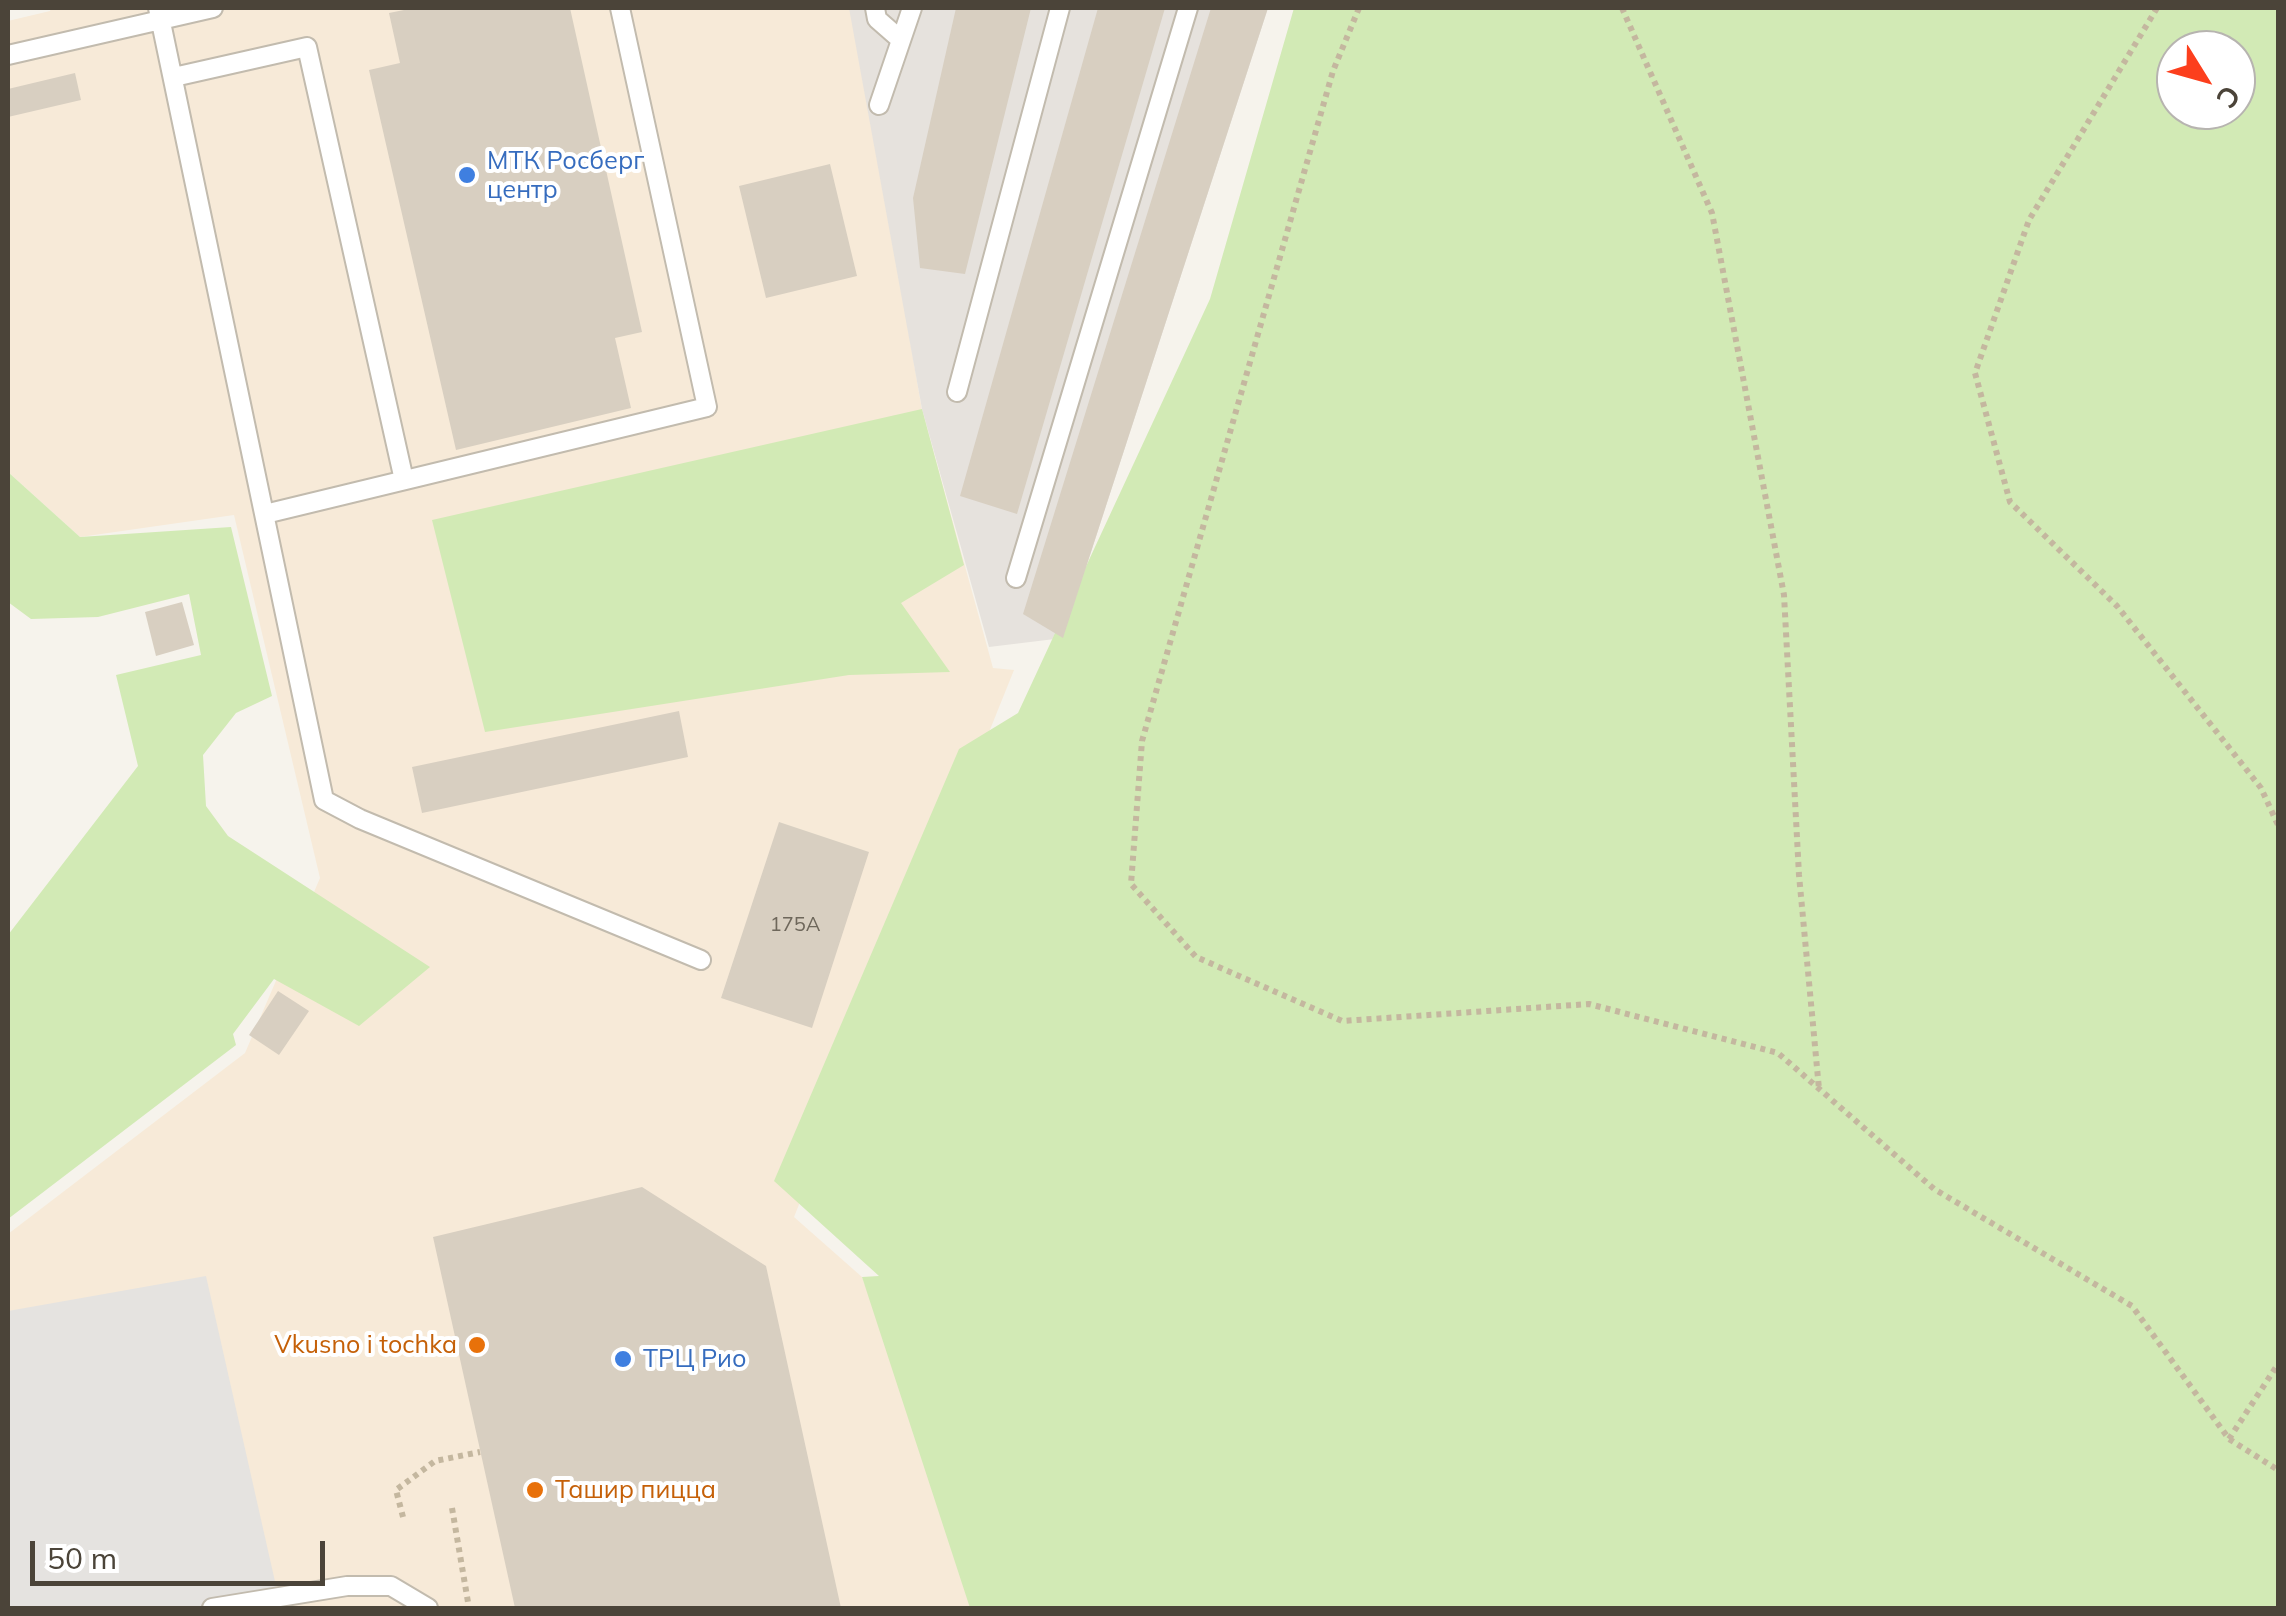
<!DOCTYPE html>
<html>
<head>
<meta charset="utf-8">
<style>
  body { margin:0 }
  #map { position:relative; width:2286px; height:1616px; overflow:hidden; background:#f6f3ec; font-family:Mulish,sans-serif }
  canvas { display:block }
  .frame { position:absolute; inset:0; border:10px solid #4b4439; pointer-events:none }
  .north { position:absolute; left:2156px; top:30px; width:100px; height:100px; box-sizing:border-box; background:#fff; border:2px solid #b7b4b0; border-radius:50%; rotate:127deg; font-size:28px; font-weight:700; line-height:40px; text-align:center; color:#4b4439 }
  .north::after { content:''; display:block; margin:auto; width:35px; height:45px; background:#fc3f1d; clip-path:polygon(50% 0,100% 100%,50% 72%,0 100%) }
  .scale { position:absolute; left:30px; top:1541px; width:295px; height:45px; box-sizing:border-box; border:5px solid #4b4439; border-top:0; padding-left:12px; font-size:30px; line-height:35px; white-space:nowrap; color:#4b4439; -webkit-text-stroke:8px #fff; paint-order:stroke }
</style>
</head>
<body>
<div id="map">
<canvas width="2286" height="1616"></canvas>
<div class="frame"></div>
<div class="north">С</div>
<div class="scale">50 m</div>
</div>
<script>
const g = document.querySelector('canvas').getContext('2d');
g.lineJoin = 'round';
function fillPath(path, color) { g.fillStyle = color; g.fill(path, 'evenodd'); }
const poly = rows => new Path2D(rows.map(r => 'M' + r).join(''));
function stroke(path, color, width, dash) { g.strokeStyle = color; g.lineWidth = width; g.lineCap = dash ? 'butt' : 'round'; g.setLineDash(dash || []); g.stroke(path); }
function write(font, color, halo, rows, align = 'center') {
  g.font = font + ' Mulish,sans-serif'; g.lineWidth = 8; g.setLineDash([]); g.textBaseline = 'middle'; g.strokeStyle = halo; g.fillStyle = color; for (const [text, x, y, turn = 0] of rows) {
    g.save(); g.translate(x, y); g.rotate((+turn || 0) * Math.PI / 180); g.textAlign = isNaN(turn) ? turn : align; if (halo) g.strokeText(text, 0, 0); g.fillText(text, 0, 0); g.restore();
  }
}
const commercial = poly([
  [51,8,853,8,922,410,993,668,1014,670,794,1217,862,1277,928,1457,974,1608,8,1608,8,1234,245,1053,320,878,234,515,80,537,8,472,8,21,50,11]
]);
const industrial = poly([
  [849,8,1268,8,1063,638,989,647,922,409]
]);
const green = poly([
  [1294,8,2278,8,2278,1608,970,1608,862,1277,879,1276,774,1181,959,749,1018,713,1210,299],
  [2176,50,2236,50,2236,110,2176,110],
  [922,409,964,565,901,603,950,672,849,675,485,732,432,520],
  [8,472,80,537,231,527,272,696,236,713,203,755,206,806,228,836,430,967,359,1026,274,979,233,1034,236,1045,8,1219,8,935,138,766,116,675,201,655,189,594,98,617,31,619,8,602]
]);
const parking = poly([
  [206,1276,281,1608,8,1608,8,1311]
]);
const building = poly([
  [414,8,570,8,642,332,615,338,631,408,456,450,369,70,400,63,389,13],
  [956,8,1031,8,965,274,920,268,913,198],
  [1098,8,1165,8,1017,514,960,496],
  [1211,8,1268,8,1063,638,1023,614],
  [75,73,81,100,8,117,8,89],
  [830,164,857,276,766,298,739,186],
  [182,602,194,645,156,656,145,612],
  [679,711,688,757,422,813,412,767],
  [779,822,869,852,812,1028,721,998],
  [278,991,309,1011,279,1055,249,1035],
  [642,1187,766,1266,841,1608,515,1608,433,1237]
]);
const path = poly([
  [1359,8,1333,71,1142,741,1131,884,1196,957,1342,1021,1589,1004,1778,1053,1934,1189,2132,1306,2229,1439,2278,1470],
  [1622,8,1712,213,1784,595,1799,875,1819,1089],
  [2157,8,2029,220,1975,373,2010,502,2117,606,2261,788,2278,825],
  [2229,1439,2278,1364],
  [452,1508,469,1608],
  [403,1517,396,1490,435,1461,480,1452]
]);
const lane = poly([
  [158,8,324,800,360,819,701,960],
  [875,8,877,19,901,40],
  [8,55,213,8],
  [174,77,307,47,404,480],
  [879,105,912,8],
  [957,392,1060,8],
  [265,514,707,407,620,8],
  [1016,578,1188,8],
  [212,1608,347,1586,391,1586,428,1608]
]);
const markers = [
  [467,175,10,"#3f7fe0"],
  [477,1345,10,"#e8710a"],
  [623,1359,10,"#3f7fe0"],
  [535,1490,10,"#e8710a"]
];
const numberNames = [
  ["175А",795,925]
];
const shopNames = [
  ["МТК Росберг",487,161],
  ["центр",487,190],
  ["ТРЦ Рио",643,1359]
];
const foodNames = [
  ["Vkusno i tochka",457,1345],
  ["Ташир пицца",555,1490,"left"]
];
fillPath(commercial, '#f7ead8');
fillPath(industrial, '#e6e2dd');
fillPath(green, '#d2eab5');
fillPath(parking, '#e5e3e0');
fillPath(building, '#d8cfc1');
stroke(lane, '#c2bbae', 22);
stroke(path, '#c4b79f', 6, [5, 5]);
stroke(lane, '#fff', 18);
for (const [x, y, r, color] of markers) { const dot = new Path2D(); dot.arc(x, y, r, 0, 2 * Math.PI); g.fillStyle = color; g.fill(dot); stroke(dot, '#fff', 4); }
write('20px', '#6e675b', null, numberNames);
write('25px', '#366cbe', '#fff', shopNames, 'left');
write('25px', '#c56008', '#fff', foodNames, 'right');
</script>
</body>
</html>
